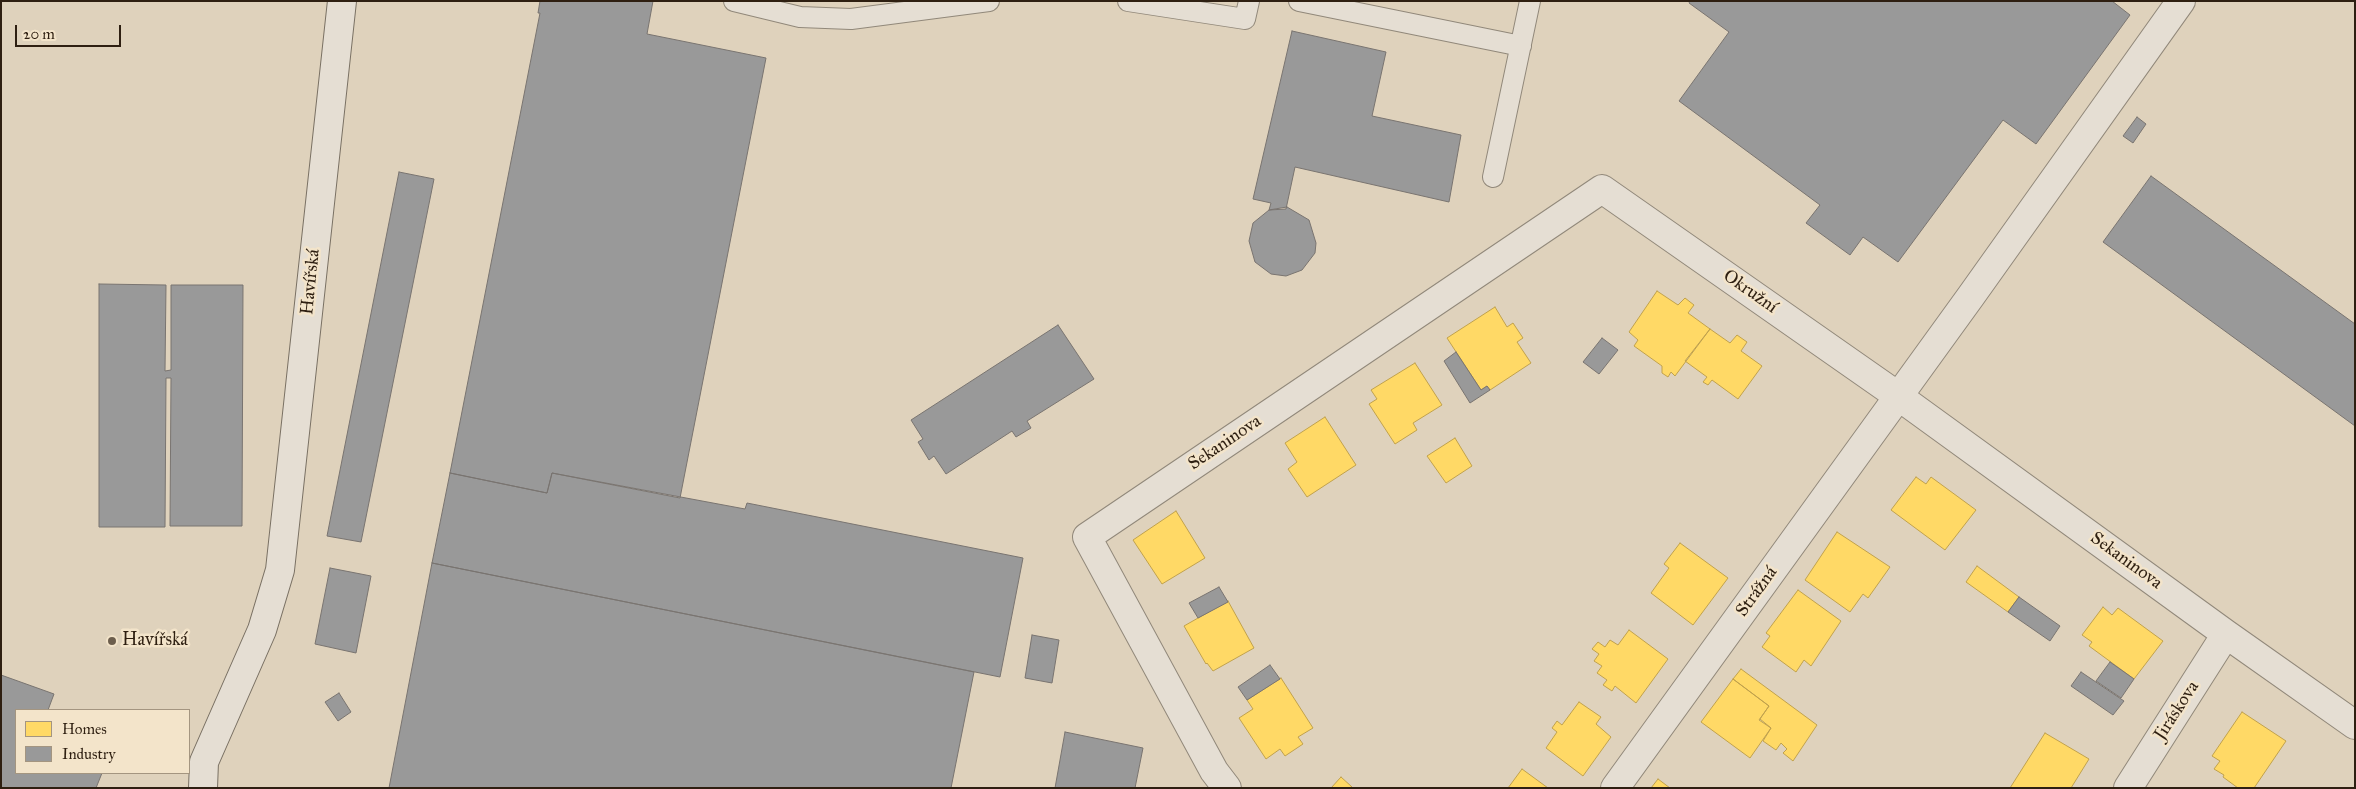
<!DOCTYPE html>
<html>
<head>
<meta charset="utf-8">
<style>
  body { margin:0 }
  #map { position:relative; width:2356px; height:789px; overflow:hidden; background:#dfd2bc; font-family:"IM FELL Great Primer",serif }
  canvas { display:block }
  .frame { position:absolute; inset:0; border:2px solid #2e1f11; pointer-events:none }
  .legend { position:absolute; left:15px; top:709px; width:175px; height:65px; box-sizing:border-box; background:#f3e4ca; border:1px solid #a49580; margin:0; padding:6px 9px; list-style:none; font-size:15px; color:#2e1f11 }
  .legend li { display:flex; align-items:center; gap:10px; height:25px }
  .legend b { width:25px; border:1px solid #a49580 }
  .scale { position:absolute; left:15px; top:25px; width:106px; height:22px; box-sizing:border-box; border:2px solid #2e1f11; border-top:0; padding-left:6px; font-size:15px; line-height:18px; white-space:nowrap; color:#2e1f11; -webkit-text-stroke:4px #f3e4ca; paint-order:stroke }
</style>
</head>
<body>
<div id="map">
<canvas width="2356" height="789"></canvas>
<div class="frame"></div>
<ul class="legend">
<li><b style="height:14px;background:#ffd966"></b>Homes</li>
<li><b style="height:14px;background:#999"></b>Industry</li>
</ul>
<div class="scale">20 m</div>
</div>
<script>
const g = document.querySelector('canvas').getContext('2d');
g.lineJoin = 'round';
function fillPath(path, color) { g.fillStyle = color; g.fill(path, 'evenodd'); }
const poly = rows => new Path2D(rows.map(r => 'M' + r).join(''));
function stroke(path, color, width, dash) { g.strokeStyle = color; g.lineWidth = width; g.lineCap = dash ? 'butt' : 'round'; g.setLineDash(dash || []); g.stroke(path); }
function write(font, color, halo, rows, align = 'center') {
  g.font = font + ' "IM FELL Great Primer",serif'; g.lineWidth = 5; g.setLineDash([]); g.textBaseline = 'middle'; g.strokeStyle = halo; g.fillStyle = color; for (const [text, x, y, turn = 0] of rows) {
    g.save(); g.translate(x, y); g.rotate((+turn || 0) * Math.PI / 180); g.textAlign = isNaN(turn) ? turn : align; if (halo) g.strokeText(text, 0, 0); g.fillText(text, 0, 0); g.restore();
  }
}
const homes = poly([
  [1657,291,1678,305,1685,298,1694,305,1688,313,1710,329,1675,376,1671,372,1668,377,1662,373,1662,366,1634,346,1638,340,1629,332,1657,291],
  [1495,307,1507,327,1513,323,1523,338,1517,342,1531,363,1490,390,1487,386,1481,390,1447,338,1495,307],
  [1710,329,1730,343,1737,335,1747,342,1741,351,1762,366,1738,399,1712,380,1708,385,1703,382,1707,377,1685,361,1710,329],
  [1415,363,1442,405,1413,423,1417,430,1395,444,1369,404,1377,399,1371,390,1415,363],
  [1325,417,1356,465,1307,497,1288,469,1297,462,1285,443,1325,417],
  [1455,438,1472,466,1446,483,1427,456,1455,438],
  [1916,477,1926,484,1931,477,1976,510,1945,550,1891,510,1916,477],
  [1176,511,1205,558,1162,584,1133,540,1176,511],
  [1837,532,1890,567,1868,598,1863,594,1850,612,1805,580,1837,532],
  [1680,543,1728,578,1693,625,1651,593,1669,568,1664,564,1680,543],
  [1977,566,2019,597,2008,612,1966,582,1977,566],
  [1798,590,1841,621,1811,666,1804,660,1796,672,1762,647,1770,636,1766,633,1798,590],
  [1228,601,1254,648,1213,671,1207,663,1206,664,1184,626,1228,601],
  [2103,607,2112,615,2118,608,2163,641,2134,679,2089,646,2092,642,2082,635,2103,607],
  [1629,630,1668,659,1636,703,1615,686,1612,691,1603,685,1607,680,1597,673,1602,666,1594,661,1599,654,1592,649,1598,642,1605,647,1610,640,1618,645,1629,630],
  [1741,669,1817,725,1793,761,1783,753,1787,749,1781,743,1776,750,1763,741,1771,728,1760,719,1769,706,1733,679,1741,669],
  [1281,678,1313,728,1298,737,1303,744,1285,756,1280,749,1266,759,1239,718,1253,709,1247,700,1281,678],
  [1733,679,1769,706,1759,720,1771,728,1750,758,1701,722,1733,679],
  [1579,702,1601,717,1596,724,1611,737,1583,776,1546,748,1557,732,1552,728,1557,721,1562,725,1579,702],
  [2242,712,2286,741,2254,788,2238,788,2223,777,2224,775,2214,769,2220,761,2212,756,2242,712],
  [2045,733,2089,759,2071,788,2010,788,2045,733],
  [1522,769,1548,788,1508,788,1522,769],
  [1341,777,1352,787,1351,788,1331,788,1341,777],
  [1658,779,1670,788,1651,788,1658,779]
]);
const industry = poly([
  [540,1,653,1,647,34,766,58,680,498,552,473,547,493,450,473,540,13,538,13,540,1],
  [1690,1,2112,1,2130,15,2036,144,2003,120,1898,262,1863,237,1850,255,1806,223,1820,205,1679,101,1729,32,1689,3,1690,1],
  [1292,31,1386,52,1372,116,1461,135,1449,202,1295,167,1286,209,1269,210,1271,203,1253,199,1292,31],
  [2137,117,2146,124,2133,143,2123,136,2137,117],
  [399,172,434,179,361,542,327,536,399,172],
  [2151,176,2355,324,2355,426,2103,242,2151,176],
  [1287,207,1309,220,1316,243,1315,253,1302,270,1286,276,1271,274,1255,262,1249,241,1253,223,1269,210,1287,207],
  [99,284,166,285,165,371,171,370,171,285,243,285,242,526,170,526,171,378,166,378,165,527,99,527,99,284],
  [1058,325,1094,379,1027,421,1031,428,1016,437,1012,431,946,474,934,456,929,460,918,442,923,439,911,420,1058,325],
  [1602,338,1618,350,1599,374,1583,362,1602,338],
  [1456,352,1481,390,1487,386,1490,390,1470,403,1444,361,1456,352],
  [450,473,547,493,552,473,745,509,747,503,1023,558,1000,677,432,563,450,473],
  [432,563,974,672,951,788,389,788,432,563],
  [330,568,371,576,356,653,315,644,330,568],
  [1219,587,1228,602,1198,618,1189,603,1219,587],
  [2019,597,2060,626,2050,641,2008,612,2019,597],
  [1032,635,1059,640,1052,683,1025,678,1032,635],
  [2110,662,2134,679,2121,698,2096,681,2110,662],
  [1270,665,1280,679,1247,700,1238,687,1270,665],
  [2081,672,2124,701,2113,715,2071,686,2081,672],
  [1,675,54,694,48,710,16,710,16,773,102,773,96,788,1,788,1,675],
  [339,693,351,712,338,721,325,702,339,693],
  [1065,732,1143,748,1135,788,1055,788,1065,732]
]);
const lane = poly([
  [734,1,800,17,851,19,989,1],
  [1128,1,1245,19,1249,1],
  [1299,1,1521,46],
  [1493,177,1530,1]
]);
const street = poly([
  [1227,788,1214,771,1087,537,1602,189,1898,396,2226,634,2355,725],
  [1615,788,1971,296,2181,1],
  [2128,788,2226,634]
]);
const secondary = poly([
  [203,788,204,762,262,630,280,570,342,1]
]);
const markers = [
  [112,641,5,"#6c5e4d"]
];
const streetNames = [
  ["Havířská",311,282,-84],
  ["Okružní",1750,292,35],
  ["Sekaninova",1225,443,-34],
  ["Sekaninova",2126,561,36],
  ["Strážná",1757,592,-54],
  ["Jiráskova",2177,711,-57]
];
const poiNames = [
  ["Havířská",122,641]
];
fillPath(homes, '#ffd966');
stroke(homes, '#c0a14c', 1);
fillPath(industry, '#999');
stroke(industry, '#797470', 1);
stroke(lane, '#91887a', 22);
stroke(street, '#91887a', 30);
stroke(secondary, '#797063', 30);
stroke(lane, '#e5ded3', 20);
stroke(street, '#e5ded3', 28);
stroke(secondary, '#e5ded3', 28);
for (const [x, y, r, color] of markers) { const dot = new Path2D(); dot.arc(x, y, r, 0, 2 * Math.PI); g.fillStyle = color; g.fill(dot); stroke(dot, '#f3e4ca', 2); }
write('18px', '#2e1f11', '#f3e4ca', streetNames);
write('18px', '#2e1f11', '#f3e4ca', poiNames, 'left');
</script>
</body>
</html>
